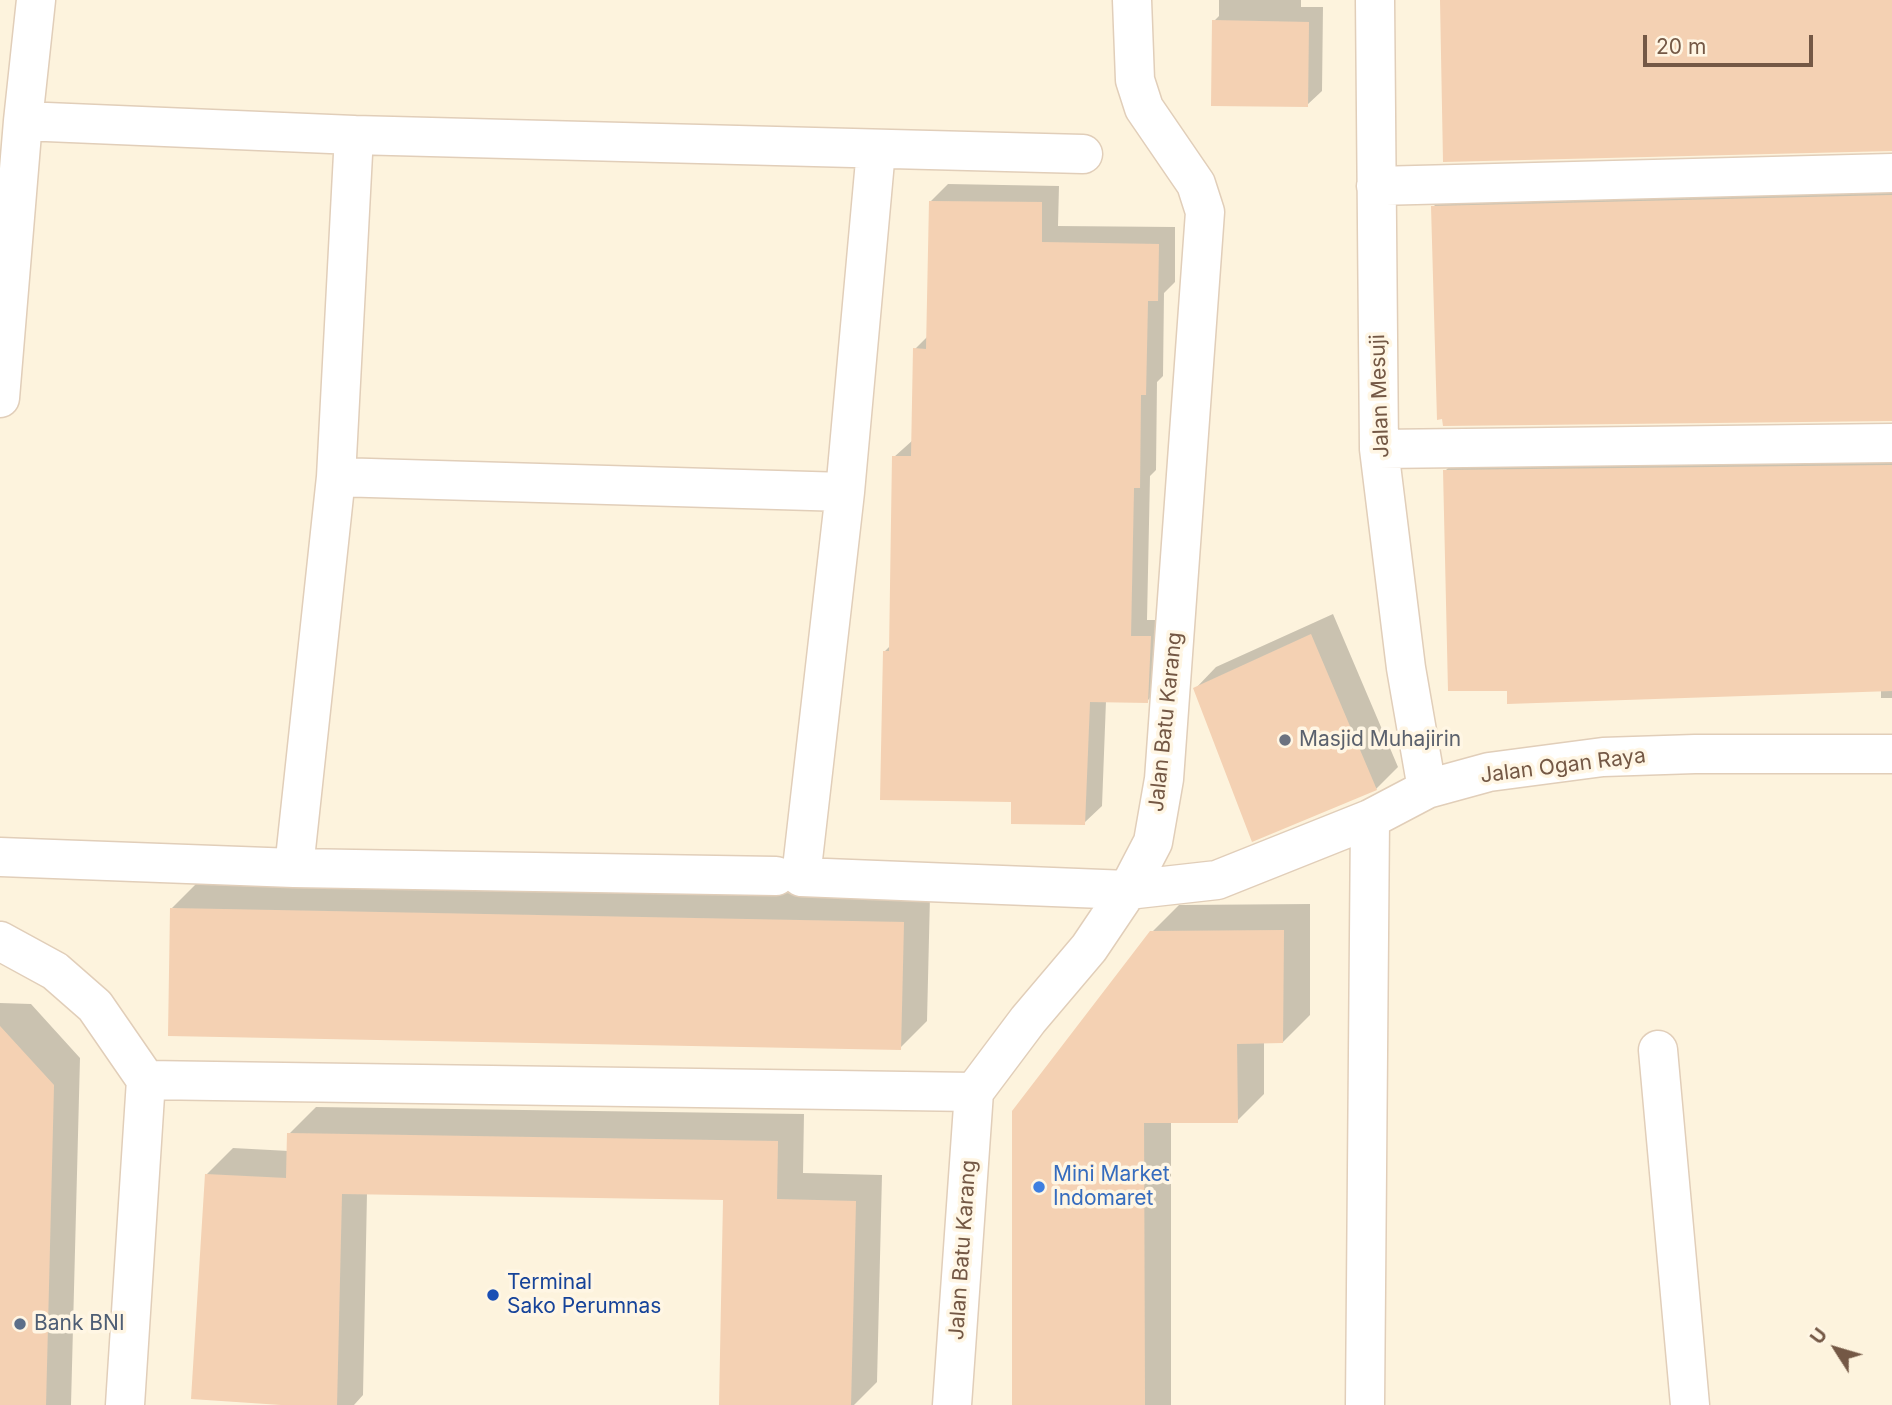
<!DOCTYPE html>
<html>
<head>
<meta charset="utf-8">
<style>
  body { margin:0 }
  #map { position:relative; width:1892px; height:1405px; overflow:hidden; background:#fdf3dd; font-family:Inter,sans-serif }
  canvas { display:block }
  .north { position:absolute; left:1801px; top:1314px; width:70px; height:70px; -webkit-text-stroke:5px #fff6e4; paint-order:stroke; rotate:307deg; font-size:19px; font-weight:700; line-height:28px; text-align:center; color:#745845 }
  .north::after { content:''; display:block; margin:auto; width:24px; height:32px; background:#745845; clip-path:polygon(50% 0,100% 100%,50% 72%,0 100%) }
  .scale { position:absolute; left:1643px; top:35px; width:170px; height:32px; box-sizing:border-box; border:4px solid #745845; border-top:0; padding-left:9px; font-size:21px; line-height:24px; white-space:nowrap; color:#745845; -webkit-text-stroke:5px #fff6e4; paint-order:stroke }
</style>
</head>
<body>
<div id="map">
<canvas width="1892" height="1405"></canvas>
<div class="north">U</div>
<div class="scale">20 m</div>
</div>
<script>
const g = document.querySelector('canvas').getContext('2d');
g.lineJoin = 'round';
function fillPath(path, color) { g.fillStyle = color; g.fill(path, 'evenodd'); }
const poly = rows => new Path2D(rows.map(r => 'M' + r).join(''));
function stroke(path, color, width, dash) { g.strokeStyle = color; g.lineWidth = width; g.lineCap = dash ? 'butt' : 'round'; g.setLineDash(dash || []); g.stroke(path); }
function write(font, color, halo, rows, align = 'center') {
  g.font = font + ' Inter,sans-serif'; g.lineWidth = 7; g.setLineDash([]); g.textBaseline = 'middle'; g.strokeStyle = halo; g.fillStyle = color; for (const [text, x, y, turn = 0] of rows) {
    g.save(); g.translate(x, y); g.rotate((+turn || 0) * Math.PI / 180); g.textAlign = isNaN(turn) ? turn : align; if (halo) g.strokeText(text, 0, 0); g.fillText(text, 0, 0); g.restore();
  }
}
const shadow = poly([
  [1219,0,1301,0,1301,7,1323,7,1322,91,1307,105,1214,21,1219,16],
  [1892,181,1892,419,1433,207,1448,192],
  [948,184,1059,186,1058,226,1175,227,1175,282,1164,293,1163,376,1157,382,1156,470,1150,476,1147,620,1167,620,1164,684,1147,701,1106,701,1102,806,1084,823,1013,800,885,651,891,645,894,457,913,440,915,349,928,336,931,201],
  [1892,451,1892,698,1881,698,1881,689,1509,689,1445,471,1460,456],
  [1333,614,1398,767,1376,789,1195,689,1216,667],
  [199,881,930,896,927,1021,900,1048,172,908],
  [1310,904,1310,1015,1283,1042,1264,1042,1264,1094,1237,1121,1171,1121,1171,1405,1014,1405,1152,932,1179,905],
  [0,1003,31,1004,80,1058,71,1405,0,1405],
  [316,1107,804,1114,803,1173,882,1175,877,1382,854,1405,720,1405,725,1199,367,1193,363,1395,354,1405,283,1405,206,1175,233,1148,289,1151,289,1134]
]);
const building = poly([
  [1440,0,1892,0,1892,151,1443,162],
  [1212,20,1309,22,1308,107,1211,106],
  [1892,195,1892,421,1443,426,1442,419,1437,420,1431,206],
  [929,201,1042,202,1042,242,1159,244,1158,301,1148,301,1146,395,1141,395,1140,488,1134,488,1131,636,1151,636,1148,703,1090,702,1085,825,1011,824,1011,802,880,800,883,651,889,651,892,456,911,456,913,348,926,349],
  [1892,465,1892,691,1507,704,1507,691,1448,691,1443,470],
  [1311,634,1377,790,1252,842,1193,688],
  [170,908,904,922,901,1050,168,1036],
  [1284,930,1283,1043,1237,1044,1238,1123,1144,1123,1145,1405,1012,1405,1012,1111,1150,931],
  [0,1026,54,1085,46,1405,0,1405],
  [287,1133,778,1141,777,1199,856,1201,851,1405,719,1405,723,1200,342,1194,337,1405,281,1405,191,1399,205,1174,286,1178]
]);
const minor = poly([
  [1375,0,1379,449,1406,668,1427,789],
  [23,121,354,135,1083,154],
  [876,150,845,492,801,877,1128,890,1217,880,1370,819,1427,789,1489,772,1603,757,1695,754,1892,754],
  [1376,186,1892,173],
  [0,398,23,121,36,0],
  [1379,449,1892,443],
  [336,477,845,492],
  [0,857,294,868,776,876],
  [294,868,336,477,354,135],
  [0,941,55,971,95,1006,146,1080,125,1405],
  [1658,1050,1690,1405],
  [146,1080,974,1092],
  [952,1405,974,1092,1028,1020,1089,948,1128,890,1153,842,1164,779,1205,212,1196,184,1144,108,1135,80,1132,0],
  [1365,1405,1370,819]
]);
const markers = [
  [1285,740,7,"#6b7280"],
  [1039,1187,7,"#3f7fe0"],
  [493,1295,7,"#1a4fb4"],
  [20,1324,7,"#5c6f8a"]
];
const streetNames = [
  ["Jalan Mesuji",1380,396,-92],
  ["Jalan Batu Karang",1166,722,-84],
  ["Jalan Ogan Raya",1563,766,-7],
  ["Jalan Batu Karang",963,1250,-86]
];
const worshipNames = [
  ["Masjid Muhajirin",1299,740]
];
const shopNames = [
  ["Mini Market",1053,1175],
  ["Indomaret",1053,1199]
];
const transitNames = [
  ["Terminal",507,1283],
  ["Sako Perumnas",507,1307]
];
const serviceNames = [
  ["Bank BNI",34,1324]
];
fillPath(shadow, '#0003');
fillPath(building, '#f4d1b3');
stroke(minor, '#e1ceb9', 41);
stroke(minor, '#fff', 38);
for (const [x, y, r, color] of markers) { const dot = new Path2D(); dot.arc(x, y, r, 0, 2 * Math.PI); g.fillStyle = color; g.fill(dot); stroke(dot, '#fff6e4', 2.5); }
write('21px', '#745845', '#fff6e4', streetNames);
write('21px', '#5b616d', '#fff6e4', worshipNames, 'left');
write('21px', '#366cbe', '#fff6e4', shopNames, 'left');
write('21px', '#164399', '#fff6e4', transitNames, 'left');
write('21px', '#4e5e75', '#fff6e4', serviceNames, 'left');
</script>
</body>
</html>
